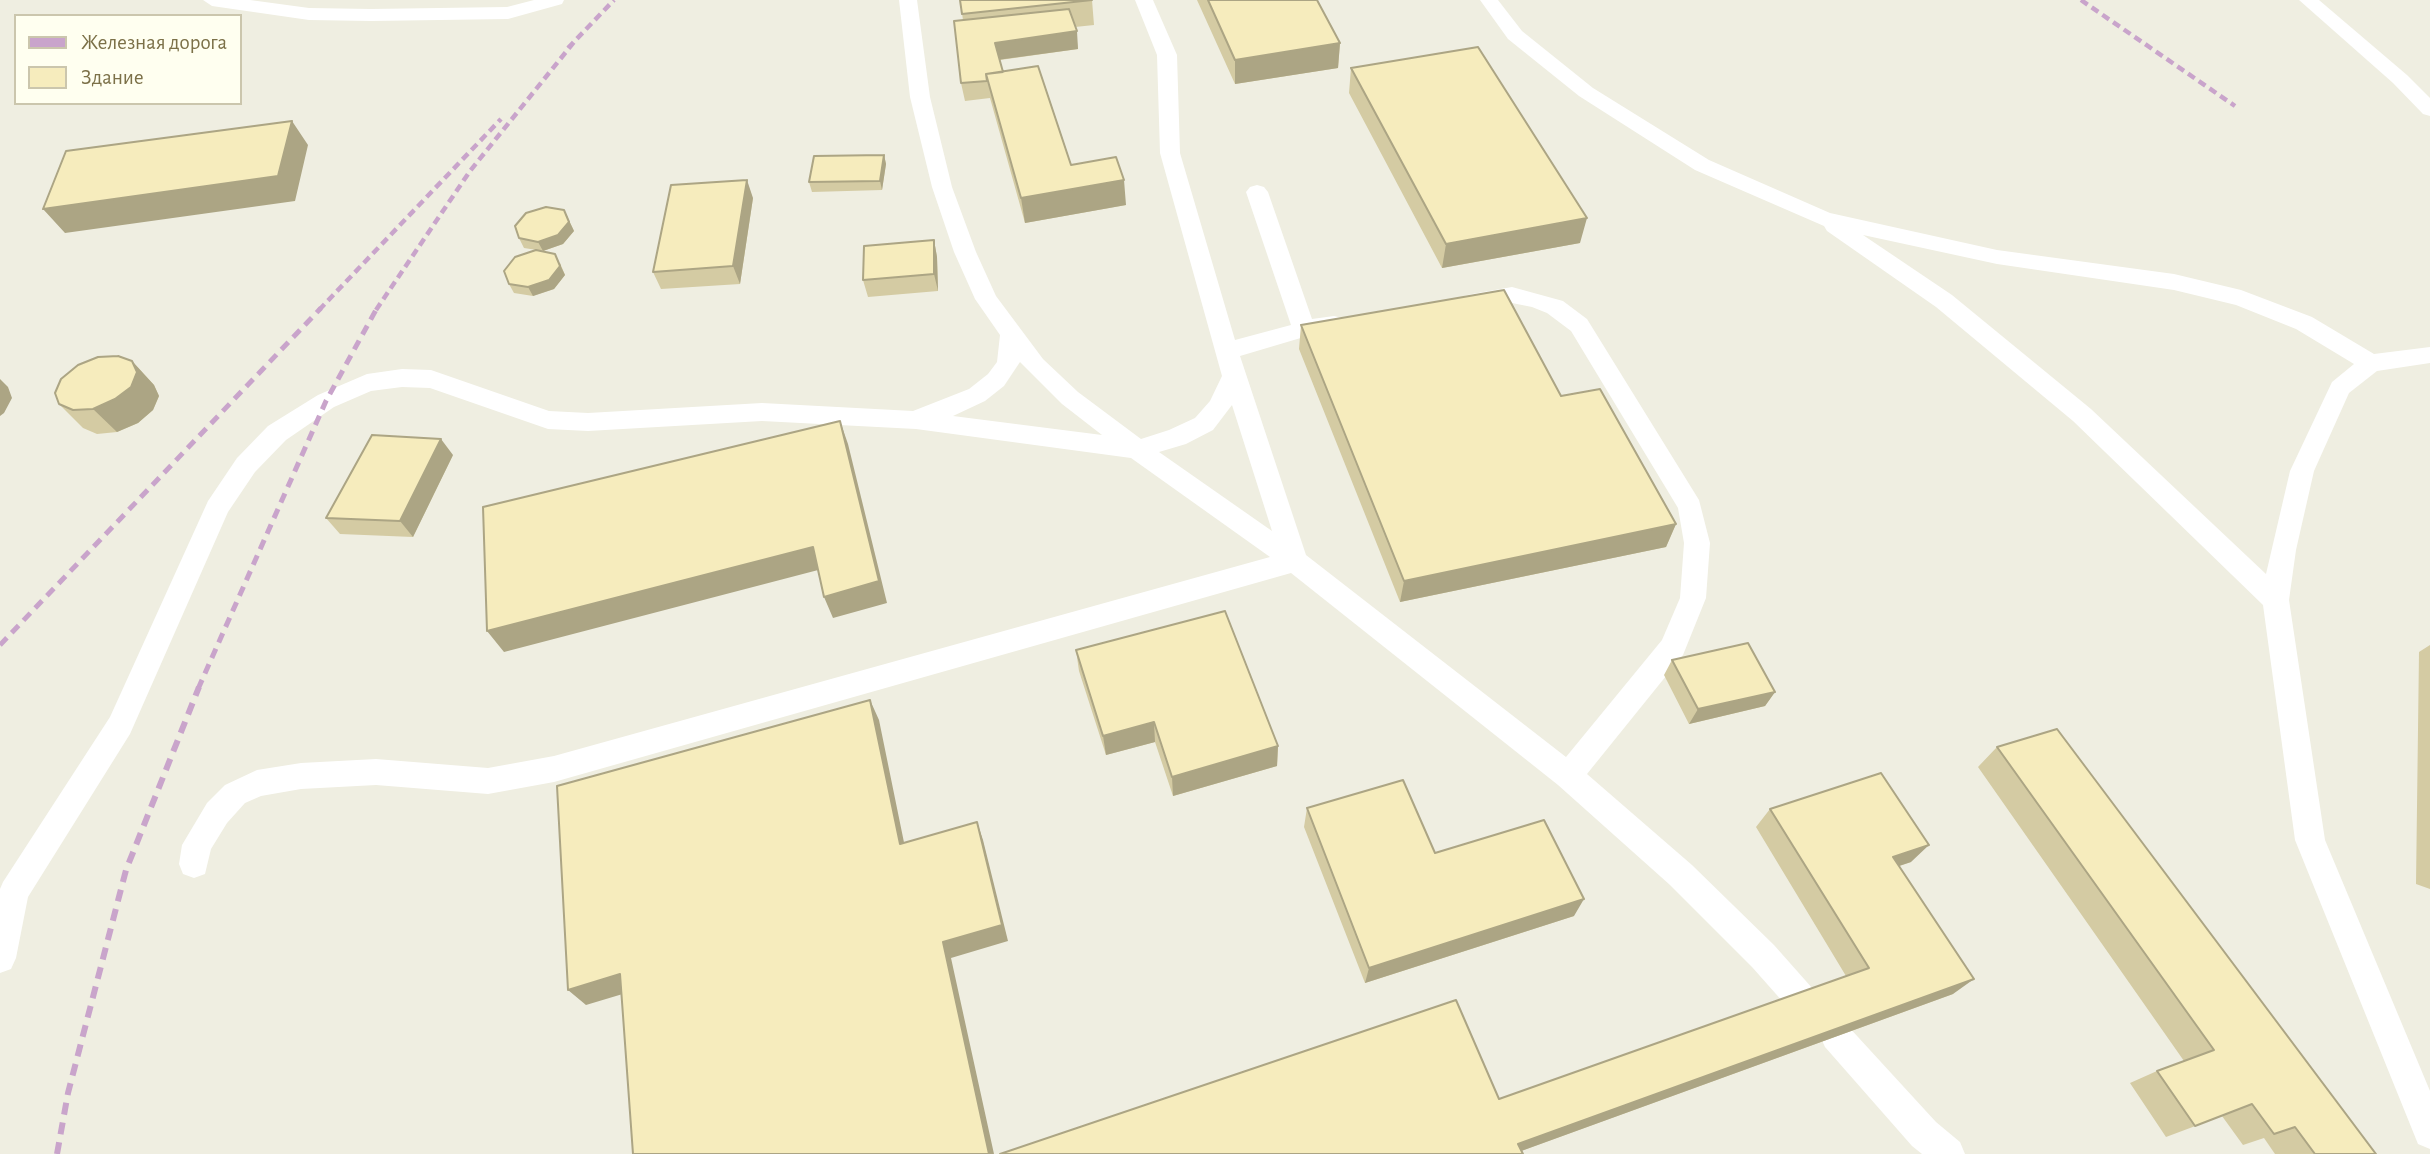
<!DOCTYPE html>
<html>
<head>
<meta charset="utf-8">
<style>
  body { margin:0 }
  #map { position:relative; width:2430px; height:1154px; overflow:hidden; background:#fdfee8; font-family:"Alegreya Sans",sans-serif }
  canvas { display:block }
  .legend { position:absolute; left:14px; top:14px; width:228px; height:91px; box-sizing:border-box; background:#fffff0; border:2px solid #cbc6ad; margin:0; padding:9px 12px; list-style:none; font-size:21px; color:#7c7148 }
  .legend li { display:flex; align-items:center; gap:14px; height:35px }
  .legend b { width:35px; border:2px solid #cbc6ad }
</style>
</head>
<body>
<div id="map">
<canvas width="2430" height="1154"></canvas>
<ul class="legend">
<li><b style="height:9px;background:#c9a4cb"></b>Железная дорога</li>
<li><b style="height:19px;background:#f6ecbd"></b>Здание</li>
</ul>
</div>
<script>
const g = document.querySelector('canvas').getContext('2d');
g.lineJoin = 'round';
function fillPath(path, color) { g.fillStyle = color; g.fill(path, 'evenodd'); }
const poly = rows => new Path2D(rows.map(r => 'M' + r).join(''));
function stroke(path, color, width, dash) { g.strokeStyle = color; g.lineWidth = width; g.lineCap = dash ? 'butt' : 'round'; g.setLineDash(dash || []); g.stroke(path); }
const industrial = poly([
  [0,0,2430,0,2430,1154,0,1154],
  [16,16,240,16,240,103,16,103]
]);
const lane = poly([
  [203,0,250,0,309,8,371,9,507,7,534,0,564,0,562,4,508,19,371,21,309,20,212,6,203,0],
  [899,0,917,0,930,97,952,187,976,252,996,296,1043,359,1078,392,1141,439,1169,430,1195,418,1210,401,1222,376,1160,153,1157,55,1135,0,1153,0,1177,55,1180,153,1235,340,1291,325,1246,192,1250,187,1257,185,1264,187,1268,192,1312,319,1334,316,1342,318,1345,324,1342,330,1304,337,1240,356,1306,555,1566,757,1662,640,1680,598,1684,543,1678,508,1571,331,1547,313,1532,307,1512,303,1472,310,1464,308,1461,302,1464,296,1472,294,1512,287,1563,301,1587,319,1699,500,1710,543,1706,598,1683,655,1587,774,1692,865,1774,945,1813,989,1818,1000,1813,1011,1802,1016,1791,1011,1752,967,1670,885,1558,785,1291,573,554,782,488,794,376,785,301,789,261,796,245,803,227,823,211,849,205,874,194,878,183,874,179,864,182,845,207,803,225,785,257,770,301,763,376,759,488,768,554,756,1270,557,1131,458,916,429,762,421,588,431,548,429,430,388,402,387,371,391,334,407,286,440,255,472,228,512,130,734,28,897,16,958,11,969,0,973,0,889,3,882,110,717,208,501,237,458,268,426,318,395,367,374,402,369,431,370,549,411,588,413,762,403,913,411,969,389,988,374,997,362,1000,335,975,299,954,252,932,187,910,97,899,0],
  [1020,362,1062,404,1102,435,953,416,985,401,1004,386,1020,362],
  [1232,405,1272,531,1159,452,1186,444,1213,430,1232,405],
  [1480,0,1498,0,1522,31,1593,88,1709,160,1830,213,1997,250,2174,274,2241,290,2312,317,2374,354,2430,347,2430,363,2377,371,2349,393,2314,471,2296,550,2289,600,2325,840,2430,1091,2430,1149,2418,1144,2295,840,2263,605,2073,421,1936,307,1827,231,1824,226,1695,170,1579,96,1508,39,1480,0],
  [1863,235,1997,264,2174,290,2236,305,2296,329,2354,364,2332,382,2290,471,2266,574,2091,409,1952,295,1863,235],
  [2299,0,2319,0,2407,75,2430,98,2430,116,2423,114,2393,83,2299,0],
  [1836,1020,1847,1025,1936,1122,1960,1142,1965,1154,1922,1154,1912,1146,1825,1047,1820,1036,1825,1025,1836,1020]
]);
const railFar2 = poly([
  [2081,0,2235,106],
  [568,48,614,0],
  [319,310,501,119],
  [376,310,470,171,574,42]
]);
const railFar1 = poly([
  [0,645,321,308],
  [198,689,326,401,377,308]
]);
const rail = poly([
  [57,1154,68,1093,126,870,199,687]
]);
const wall = poly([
  [960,0,1092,0,1094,25,1075,27,1078,49,1000,60,1003,72,1071,165,1126,205,1025,223,990,98,965,101,961,83,963,20],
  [1197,0,1317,0,1340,43,1338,68,1235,84],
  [1351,68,1580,243,1442,268,1349,93],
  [884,155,886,164,882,190,812,192,809,182],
  [753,198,740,284,661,289,653,272],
  [564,210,574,231,563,244,543,251,524,248,519,238],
  [934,240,937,257,938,291,868,297,863,280],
  [560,263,565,275,554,289,533,296,514,293,509,284],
  [1301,325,1561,396,1676,524,1666,547,1400,602,1299,349],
  [132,361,154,385,159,396,153,410,138,423,117,432,97,434,83,428,59,404],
  [453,455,413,537,340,534,326,518],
  [2430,645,2430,889,2416,884,2419,652],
  [1076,650,1278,746,1277,766,1173,796,1155,742,1106,755,1079,671],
  [1672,660,1775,692,1765,706,1689,724,1664,675],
  [1997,747,2376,1154,2275,1154,2264,1138,2243,1145,2222,1116,2166,1137,2130,1083,2157,1071,2184,1061,1978,767],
  [1307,808,1435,853,1574,916,1365,983,1304,827],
  [1770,809,1911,862,1899,866,1953,994,1521,1151,1499,1099,1846,976,1756,827]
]);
const shadedWall = poly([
  [1077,31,1078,49,997,60,995,43],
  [1340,43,1338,68,1235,84,1235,60],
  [292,121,308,145,295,201,65,233,43,209],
  [884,155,886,164,882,190,880,181],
  [747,180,753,198,740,284,733,266],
  [1124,180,1126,205,1025,223,1021,198],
  [564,210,574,231,563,244,543,251,538,242],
  [1587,218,1580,243,1442,268,1446,244],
  [934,240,937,257,938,291,934,274],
  [555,254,565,275,554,289,533,296,528,287],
  [132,361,154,385,159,396,153,410,138,423,117,432,93,409],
  [0,379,8,387,12,398,4,413,0,416],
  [840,421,848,444,887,603,833,618,824,597],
  [441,439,453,455,413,537,400,521],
  [1676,524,1666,547,1400,602,1404,581],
  [813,547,822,569,504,652,487,631],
  [1775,692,1765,706,1689,724,1698,709],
  [870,700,879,720,908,862,900,844],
  [1154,722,1155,742,1106,755,1103,736],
  [1278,746,1277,766,1173,796,1172,777],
  [977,822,983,840,1008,941,951,958,994,1154,989,1154,943,942],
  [1929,845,1911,862,1875,874,1893,857],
  [1584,899,1574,916,1365,983,1369,968],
  [620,974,636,990,586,1005,568,990],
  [1974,979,1953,994,1513,1154,1518,1144]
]);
const building = poly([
  [960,0,1092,0,962,14,960,0],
  [1208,0,1317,0,1340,43,1235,60,1208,0],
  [1069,9,1077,31,995,43,1003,72,986,74,987,81,961,83,954,21,1069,9],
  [1478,47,1587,218,1446,244,1351,68,1478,47],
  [1038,66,1071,165,1116,157,1124,180,1021,198,986,74,1038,66],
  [292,121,278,176,43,209,66,151,292,121],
  [884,155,880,181,809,182,814,156,884,155],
  [747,180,733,266,653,272,671,185,747,180],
  [546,207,564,210,569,222,558,235,538,242,519,238,515,226,526,213,546,207],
  [934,240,934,274,863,280,864,246,934,240],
  [536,250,555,254,560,266,549,280,528,287,509,284,504,271,515,257,536,250],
  [1504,290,1561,396,1600,389,1676,524,1404,581,1301,325,1504,290],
  [118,356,132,361,137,372,131,387,115,399,93,409,73,410,59,404,55,393,61,379,78,365,98,357,118,356],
  [840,421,879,581,824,597,813,547,487,631,483,507,840,421],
  [372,435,441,439,400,521,326,518,372,435],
  [1225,611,1278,746,1172,777,1154,722,1103,736,1076,650,1225,611],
  [1748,643,1775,692,1698,709,1672,660,1748,643],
  [870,700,900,844,977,822,1002,925,943,942,989,1154,633,1154,620,974,568,990,557,786,870,700],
  [2057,729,2376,1154,2315,1154,2295,1127,2274,1134,2252,1104,2195,1126,2157,1071,2214,1050,1997,747,2057,729],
  [1881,773,1929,845,1893,857,1974,979,1518,1144,1523,1154,1000,1154,1456,1000,1499,1099,1869,968,1770,809,1881,773],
  [1403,780,1435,853,1544,820,1584,899,1369,968,1307,808,1403,780]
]);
fillPath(industrial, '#efeee1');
fillPath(lane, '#fff');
stroke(railFar2, '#c9a4cb', 4.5, [8, 5]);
stroke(railFar1, '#c9a4cb', 5, [10, 7]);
stroke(rail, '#c9a4cb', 6, [12, 8]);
fillPath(wall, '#d4cba3');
fillPath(shadedWall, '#aca584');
fillPath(building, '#f6ecbd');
stroke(building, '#aca584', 2);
</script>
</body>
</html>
